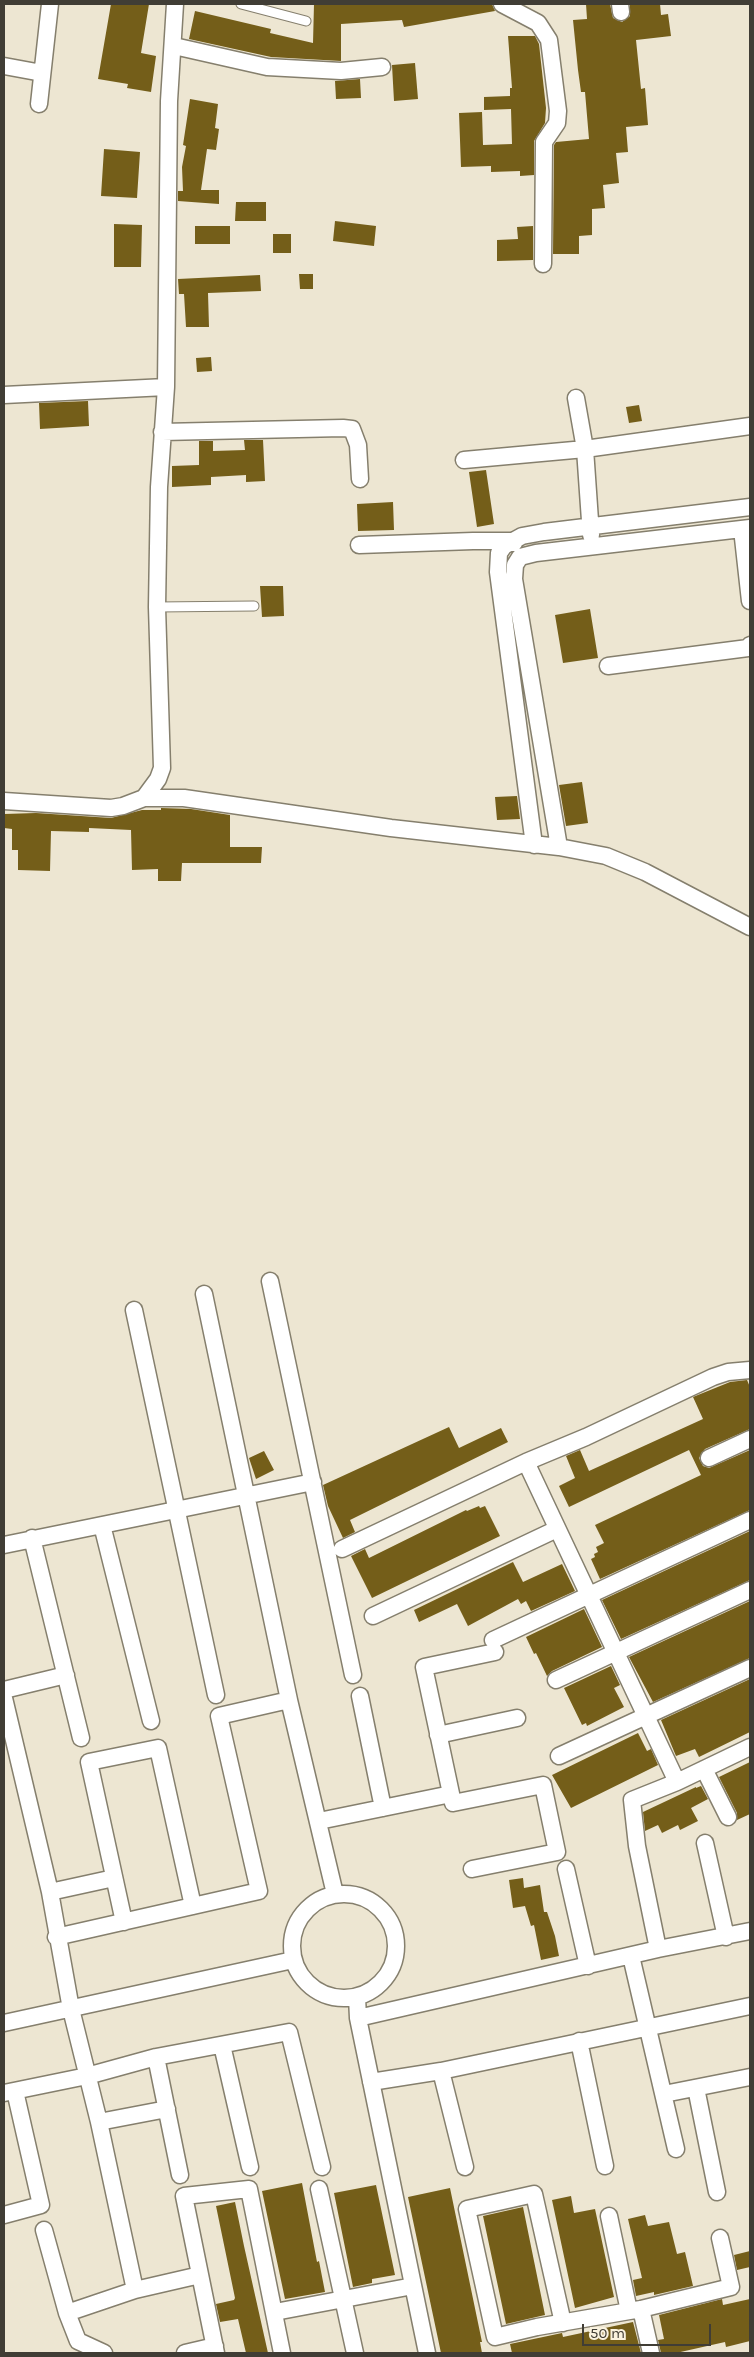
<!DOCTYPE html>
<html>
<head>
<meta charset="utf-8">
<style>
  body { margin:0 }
  #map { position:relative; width:754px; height:2357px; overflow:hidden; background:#ede6d2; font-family:Karla,sans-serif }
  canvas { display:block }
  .frame { position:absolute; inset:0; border:5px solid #403d35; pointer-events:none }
  .scale { position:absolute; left:582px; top:2324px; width:129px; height:22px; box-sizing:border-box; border:2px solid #403d35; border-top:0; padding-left:6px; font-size:15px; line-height:18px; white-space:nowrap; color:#403d35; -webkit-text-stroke:4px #faf3df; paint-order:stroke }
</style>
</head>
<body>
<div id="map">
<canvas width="754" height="2357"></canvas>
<div class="frame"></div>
<div class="scale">50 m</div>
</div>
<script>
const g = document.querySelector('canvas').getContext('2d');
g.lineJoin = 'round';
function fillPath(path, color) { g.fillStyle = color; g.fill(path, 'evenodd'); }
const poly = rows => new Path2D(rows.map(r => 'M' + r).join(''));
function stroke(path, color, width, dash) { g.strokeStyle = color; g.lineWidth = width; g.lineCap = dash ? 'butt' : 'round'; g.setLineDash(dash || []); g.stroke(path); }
const building = poly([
  [111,4,149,4,141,53,156,56,151,92,127,88,128,84,98,79],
  [314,4,492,4,495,11,404,27,402,20,341,24,341,61,271,57,189,39,195,11,271,29,270,33,313,43],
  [586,4,610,4,613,18,622,22,630,16,630,4,660,4,661,15,668,14,671,36,636,40,641,89,645,88,648,125,626,127,628,152,616,153,619,183,603,185,605,208,592,209,592,235,579,236,579,254,553,254,554,145,556,142,589,139,585,92,581,92,578,70,573,20,587,19],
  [508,36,535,36,539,44,546,108,545,123,534,141,534,175,520,176,520,171,491,172,491,166,461,167,459,113,482,112,483,145,512,144,511,109,484,110,484,97,510,96,510,88,512,88],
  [415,63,418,99,394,101,392,65],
  [360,79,361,98,336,99,335,81],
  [190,99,218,104,215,128,219,129,216,150,207,149,201,190,219,190,219,204,178,201,178,191,183,191,182,167,186,146,183,145],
  [104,149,140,152,137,198,101,196],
  [236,202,266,202,266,221,235,221],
  [335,221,376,226,374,246,333,241],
  [114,224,142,225,141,267,114,267],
  [195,226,230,226,230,244,195,244],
  [533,226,533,260,497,261,497,240,518,239,517,227],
  [273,234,291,234,291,253,273,253],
  [299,274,313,274,313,289,300,289],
  [260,275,261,291,208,293,209,327,186,327,184,294,179,294,178,279],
  [211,357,212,371,197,372,196,358],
  [88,401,89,426,40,429,39,403],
  [639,405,642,421,629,423,626,407],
  [244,440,263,440,265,481,246,482,246,475,211,477,211,485,172,487,172,466,199,465,199,441,213,441,213,451,245,450],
  [486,470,494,524,477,527,469,472],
  [393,502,394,530,358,531,357,504],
  [260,586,283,586,284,616,262,617],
  [590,609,598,658,563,663,555,615],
  [582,782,588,823,566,826,559,785],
  [517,796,520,819,497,820,495,797],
  [161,808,191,809,230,815,230,847,262,847,261,863,182,863,181,881,158,881,158,869,132,870,131,830,89,828,89,832,51,831,50,871,18,870,18,850,12,850,12,829,4,828,4,814,36,813,111,818,142,810,161,810],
  [747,1380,750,1387,750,1429,705,1449,699,1458,703,1466,709,1468,750,1450,750,1510,600,1579,591,1559,595,1557,594,1554,598,1552,596,1547,604,1543,595,1525,701,1475,689,1450,569,1507,559,1486,575,1478,566,1456,580,1450,589,1471,703,1419,693,1397,730,1382],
  [449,1427,459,1448,501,1428,508,1442,350,1520,355,1532,343,1538,328,1506,323,1485],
  [264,1451,274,1470,256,1479,249,1458],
  [479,1506,480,1508,485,1506,500,1536,372,1598,351,1556,365,1549,369,1558,466,1510,467,1511],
  [750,1531,750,1580,621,1639,602,1600],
  [513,1562,523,1582,562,1564,575,1591,531,1611,526,1601,521,1604,518,1599,468,1626,457,1604,419,1622,414,1610],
  [750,1601,750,1658,653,1702,629,1657],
  [584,1609,602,1647,552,1671,547,1676,536,1653,534,1654,526,1637],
  [611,1666,620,1685,614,1688,624,1707,587,1726,586,1723,582,1725,564,1688],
  [750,1679,750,1732,699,1757,695,1749,676,1756,661,1720],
  [638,1733,647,1751,651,1749,658,1765,571,1808,552,1775],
  [750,1762,750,1814,737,1820,737,1813,719,1777],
  [701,1786,708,1799,691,1808,698,1821,680,1830,678,1825,662,1833,658,1825,645,1831,643,1812,696,1787,696,1788],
  [523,1878,524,1888,540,1885,544,1912,547,1912,555,1936,559,1956,541,1960,534,1925,531,1926,525,1906,513,1908,509,1880],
  [302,2183,317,2262,319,2261,325,2292,285,2299,262,2191],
  [376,2185,395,2275,372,2279,372,2283,353,2287,334,2193],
  [450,2188,482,2342,480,2342,482,2353,441,2353,408,2197],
  [571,2196,574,2213,595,2209,614,2297,575,2308,552,2200],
  [235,2202,244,2246,268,2353,246,2353,238,2319,220,2322,216,2304,234,2300,235,2298,216,2206],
  [523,2207,545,2315,506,2324,483,2216],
  [645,2215,648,2226,669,2222,677,2254,685,2252,693,2286,654,2295,654,2292,636,2296,633,2280,642,2278,628,2219],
  [750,2251,750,2267,737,2270,734,2255],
  [722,2299,723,2305,750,2299,750,2341,726,2347,725,2342,676,2353,661,2353,658,2340,664,2339,659,2315],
  [633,2322,641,2353,512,2353,510,2344,562,2333,563,2337]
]);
const service = poly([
  [241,4,306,21],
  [157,607,254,606]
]);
const minor = poly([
  [502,4,538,23,549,40,558,111,557,123,544,142,543,264],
  [620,4,621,12],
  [174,46,267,67,341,71,382,67],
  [4,66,42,73],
  [39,104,50,4],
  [4,395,166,387],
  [576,398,585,449,591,535],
  [162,432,343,428,352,429,358,445,360,479],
  [464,460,585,449,750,426],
  [742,529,750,601],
  [359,545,473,541,510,541,514,543],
  [608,666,748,648,750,645],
  [144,798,184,798,391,828,559,847,606,856,645,872,750,927],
  [4,801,111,808,123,806,144,798,158,779,162,768,157,607,159,487,166,387,169,101,175,4],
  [534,845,498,572,499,553,504,546,522,536,544,532,750,507],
  [559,847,514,579,515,565,520,557,536,553,750,528],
  [270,1281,353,1675],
  [204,1294,289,1700],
  [134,1310,216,1695],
  [709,1458,750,1439],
  [526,1462,586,1437,713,1377,728,1372,750,1370],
  [102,1525,151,1721],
  [32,1538,81,1738],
  [4,1545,313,1482],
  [342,1549,526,1462,677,1782,750,1747],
  [373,1616,557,1529],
  [493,1640,750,1520],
  [556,1680,750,1590],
  [4,1690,66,1675],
  [360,1696,383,1808],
  [4,1698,50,1892,71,2009,99,2122,135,2290],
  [438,1735,517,1718],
  [559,1756,750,1668],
  [704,1769,728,1817],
  [319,1821,451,1794],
  [705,1843,726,1937],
  [472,1869,557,1852,543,1785,453,1803,424,1667,495,1652],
  [566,1869,588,1966],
  [50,1892,114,1878],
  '292 1946a52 52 0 1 1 104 0a52 52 0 1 1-104 0Z',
  [124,1922,89,1762,158,1748,193,1906],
  [56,1937,259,1891,219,1716,289,1700,335,1894],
  [658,1949,637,1846,632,1800,677,1782],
  [631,1956,676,2149],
  [357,1997,358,2018,427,2353],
  [358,2018,658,1949,750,1931],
  [4,2023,293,1960],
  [579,2041,605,2166],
  [222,2045,250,2167],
  [156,2057,180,2175],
  [441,2071,465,2167],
  [371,2082,441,2071,750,2006],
  [696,2088,717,2192],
  [4,2093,87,2076,156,2057,289,2032,322,2167],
  [664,2094,750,2077],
  [99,2122,167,2109],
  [319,2189,355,2353],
  [4,2215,41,2205,15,2091],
  [609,2216,629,2311],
  [44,2230,67,2313,78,2341,104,2353],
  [641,2309,651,2353],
  [275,2312,413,2286],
  [67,2313,135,2290,200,2275],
  [563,2323,534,2194,467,2209,495,2337,537,2327,641,2309,731,2287,720,2238],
  [185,2353,215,2346],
  [216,2353,184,2196,249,2189,282,2353]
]);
fillPath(building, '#745e19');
stroke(service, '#857f6d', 11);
stroke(minor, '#857f6d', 19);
stroke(service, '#fff', 9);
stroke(minor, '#fff', 16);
</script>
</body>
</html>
